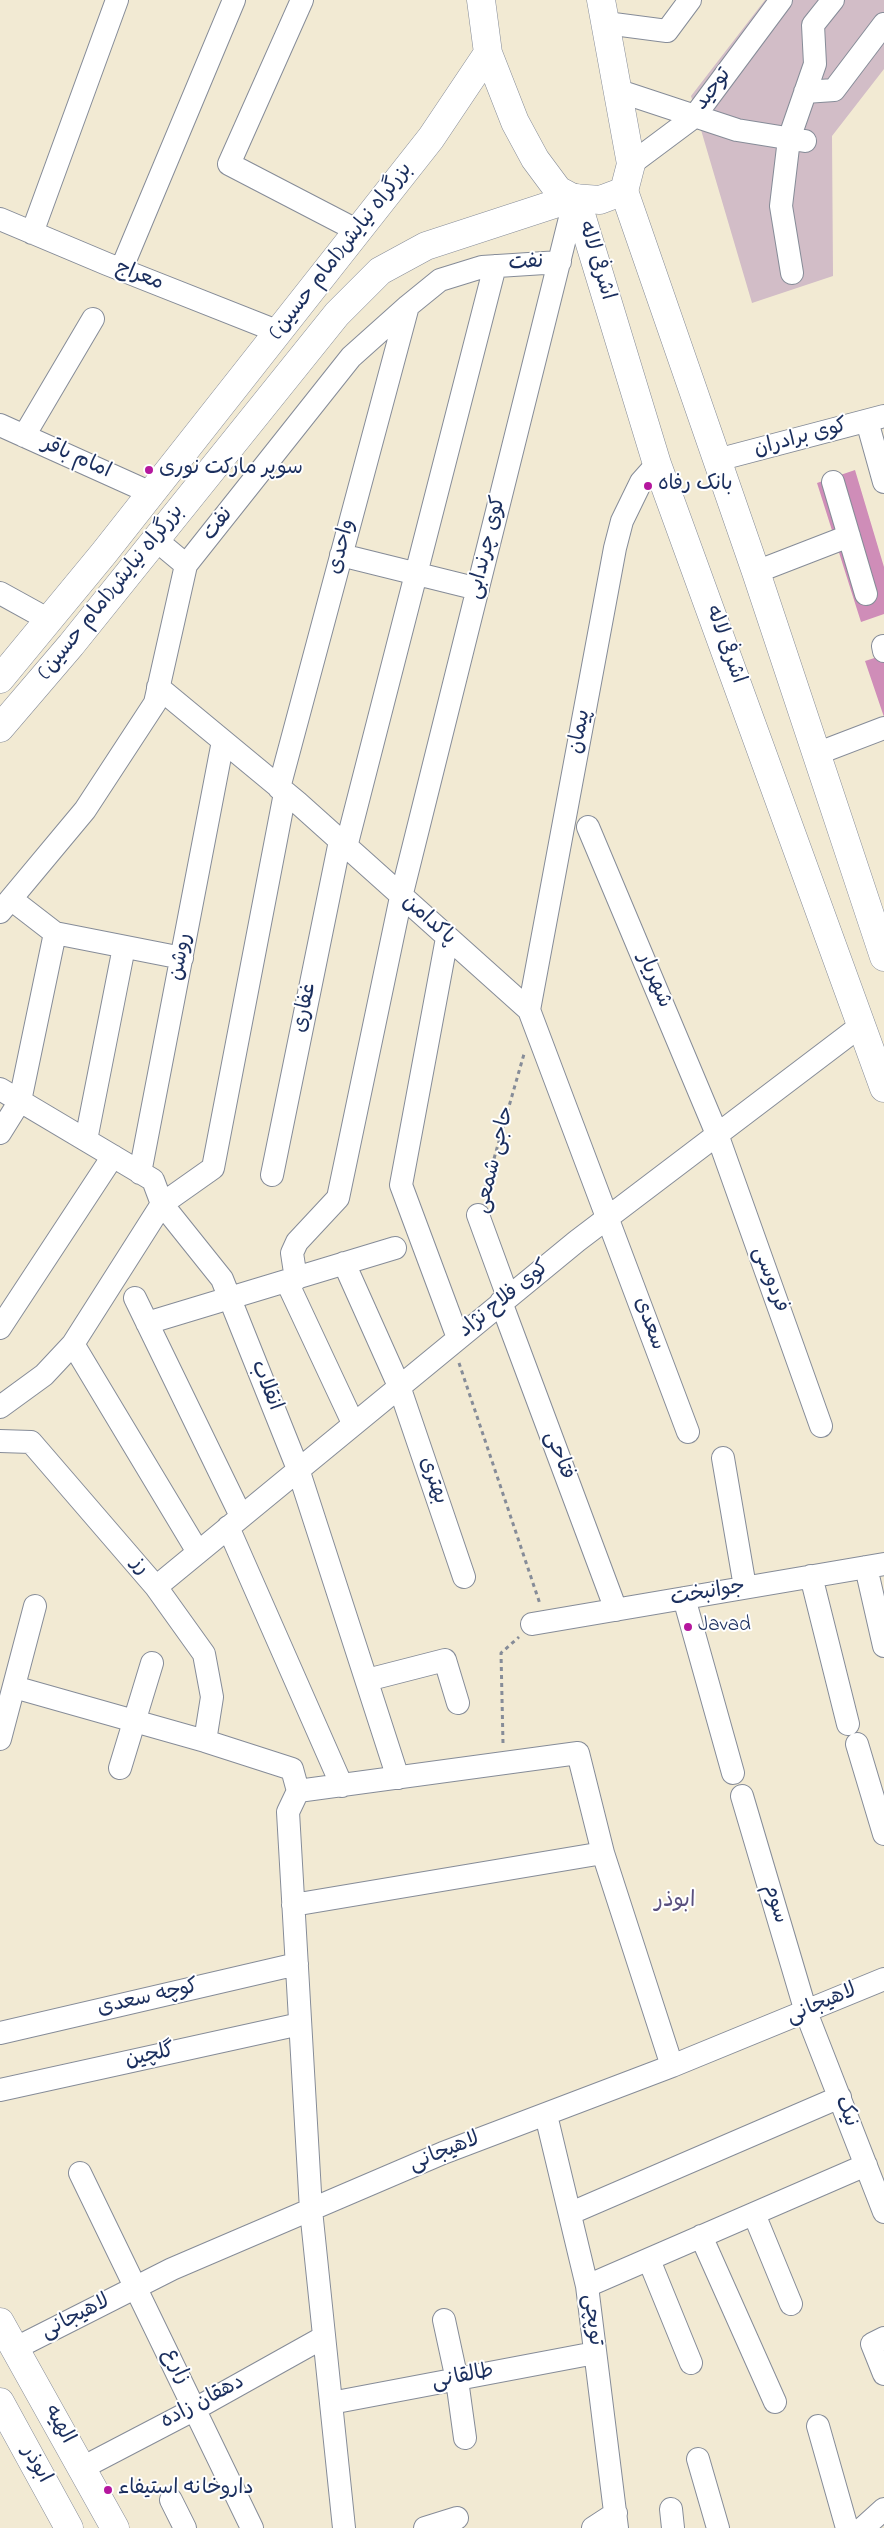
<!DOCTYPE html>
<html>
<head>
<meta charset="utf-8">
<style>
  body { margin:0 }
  canvas { display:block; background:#f2ead3 }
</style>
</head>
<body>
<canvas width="884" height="2528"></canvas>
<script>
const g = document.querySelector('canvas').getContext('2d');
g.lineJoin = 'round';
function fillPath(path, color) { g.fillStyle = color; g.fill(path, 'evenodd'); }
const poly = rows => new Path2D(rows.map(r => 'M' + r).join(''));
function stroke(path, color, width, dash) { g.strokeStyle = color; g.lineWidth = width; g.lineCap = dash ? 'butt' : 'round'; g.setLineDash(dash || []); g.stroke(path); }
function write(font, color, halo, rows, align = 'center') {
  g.font = font + ' "Indie Flower","Playpen Sans Arabic",sans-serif'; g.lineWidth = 4; g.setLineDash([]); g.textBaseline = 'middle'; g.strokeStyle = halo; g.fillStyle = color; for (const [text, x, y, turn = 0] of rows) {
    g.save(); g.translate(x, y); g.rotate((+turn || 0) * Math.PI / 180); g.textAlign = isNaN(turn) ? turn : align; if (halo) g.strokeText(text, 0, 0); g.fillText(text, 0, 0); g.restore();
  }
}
const industrial = poly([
  [765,0,884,0,884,69,832,136,833,276,752,303,691,96]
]);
const building = poly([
  [855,470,884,567,884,614,861,622,817,483],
  [884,655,884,717,865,661]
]);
const path = poly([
  [483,1197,524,1054],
  [459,1363,540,1604],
  [503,1743,501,1653,519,1637]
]);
const minor = poly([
  [302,0,229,164,358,231],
  [606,23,667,31,690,0],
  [619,91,737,130,805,141],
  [805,92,834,90,884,24],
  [631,164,694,117,781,0],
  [0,219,107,264,279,332],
  [32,233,117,0],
  [121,270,234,0],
  [792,273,781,206,789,139,815,64,813,25,833,0],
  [867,421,884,482],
  [0,425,151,493],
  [24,436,93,319],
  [717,460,884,416],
  [833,482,866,594],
  [156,540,186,565],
  [341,555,478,589],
  [756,572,849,536],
  [0,593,49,620],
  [883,646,884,651],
  [158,687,297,802,529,1010,688,1432],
  [816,754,884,728],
  [279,788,408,306],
  [588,827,717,1134,821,1426],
  [346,847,495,266],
  [11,899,55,933,182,958],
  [0,912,85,810,155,703,186,565,351,357,408,306,440,280,482,267,560,262],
  [447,938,401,1185,458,1338],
  [529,1010,615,548,622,521,641,482,657,464],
  [0,1089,153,1180,162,1204,222,1279,298,1469,398,1778],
  [0,1133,20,1101,55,933],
  [86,1140,124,947],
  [140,1173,223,741],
  [272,1175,340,841],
  [478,1215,508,1297],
  [344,1263,399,1386,464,1577],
  [296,1279,292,1253,297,1242,338,1198,401,897,575,198],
  [287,1282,353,1423],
  [135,1298,241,1516],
  [501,1302,616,1610],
  [147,1323,395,1248],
  [0,1328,113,1156],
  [73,1344,198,1552],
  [0,1407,44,1375,73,1344,162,1204,213,1168,285,793],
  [0,1441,31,1442,156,1587,204,1654,212,1697,205,1741],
  [723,1458,745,1587],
  [228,1527,342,1786],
  [866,1567,884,1646],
  [811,1576,848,1724],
  [156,1587,577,1241,863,1024],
  [684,1598,733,1773],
  [532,1624,884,1564],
  [367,1680,445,1660,458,1703],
  [14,1687,205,1741,292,1769,298,1791],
  [0,1739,35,1606],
  [857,1744,884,1834],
  [120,1768,152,1663],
  [742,1796,806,2012,884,2212],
  [293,1905,603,1853],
  [0,2033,297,1964],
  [0,2090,300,2024],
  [546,2115,587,2286,617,2528],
  [80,2173,252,2528],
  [571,2213,840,2097],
  [754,2214,791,2304],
  [701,2236,775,2402],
  [649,2260,691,2363],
  [587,2286,866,2165],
  [444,2320,457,2380,465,2438],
  [884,2338,872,2344,884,2374],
  [16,2348,172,2269,443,2153,672,2066,884,1979],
  [331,2403,595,2353],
  [818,2426,847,2528],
  [698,2459,718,2528],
  [82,2468,195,2409,324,2337],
  [171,2500,185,2528],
  [671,2509,673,2528],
  [344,2528,311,2210,288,1812,298,1791,578,1753,603,1853,672,2066],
  [425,2528,457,2518],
  [593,2528,616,2513],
  [863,2528,884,2509]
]);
const major = poly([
  [624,191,756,572,884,957],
  [576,198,657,464,884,1088],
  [0,2322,115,2528],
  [0,2402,69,2528]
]);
const highway = poly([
  [481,0,488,53,515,122,535,159,558,190,573,198,600,200,624,191,631,164,601,0],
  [0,679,104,553,431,138,488,53],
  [0,728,71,645,337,314,380,271,426,246,573,198]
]);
const markers = [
  [149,470,5,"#b5179e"],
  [648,486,5,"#b5179e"],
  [688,1627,5,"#b5179e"],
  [108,2490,5,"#b5179e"]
];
const streetNames = [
  ["توحید",714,90,-53],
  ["بزرگراه نیایش(امام حسین)",342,252,-52],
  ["اشرفی لاله",595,261,73],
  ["نفت",526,264,-3],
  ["معراج",139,277,21],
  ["کوی برادران",801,439,-15],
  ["امام باقر",76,459,24],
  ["نفت",219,525,-52],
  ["واحدی",343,547,-75],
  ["کوی چرندابی",488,548,-76],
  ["بزرگراه نیایش(امام حسین)",112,593,-51],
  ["اشرفی لاله",724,645,70],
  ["پیمان",581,732,-79],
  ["پاکدامن",428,921,42],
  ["روشن",182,957,-79],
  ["شهریار",653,981,67],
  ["غفاری",306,1008,-78],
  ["حاجی شمعی",496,1160,-76],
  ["فردوسی",769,1280,70],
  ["کوی فلاح نژاد",505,1300,-39],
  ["سعدی",648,1324,70],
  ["انقلاب",265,1386,68],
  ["فتاحی",558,1456,69],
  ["بهتری",432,1481,71],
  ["رز",139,1567,50],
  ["جوانبخت",708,1594,-10],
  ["سوم",774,1904,73],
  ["کوچه سعدی",148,1999,-13],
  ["لاهیجانی",822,2005,-23],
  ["گلچین",150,2057,-12],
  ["نیک",845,2112,69],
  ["لاهیجانی",445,2153,-22],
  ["لاهیجانی",76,2318,-27],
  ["توپچی",591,2320,83],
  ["زارع",175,2367,64],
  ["طالقانی",463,2378,-11],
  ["دهقان زاده",203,2403,-28],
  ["الهیه",58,2425,61],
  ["ابوذر",35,2465,61]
];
const poiNames = [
  ["سوپر مارکت نوری",159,470],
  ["بانک رفاه",658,486],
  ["Javad",698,1627],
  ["داروخانه استیفاء",118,2490]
];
const neighbourhoodNames = [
  ["ابوذر",675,1902]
];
fillPath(industrial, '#d2bdc7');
fillPath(building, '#cf8db8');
stroke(minor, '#868c98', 24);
stroke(major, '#868c98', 29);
stroke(highway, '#868c98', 29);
stroke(path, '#868c98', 3, [4, 4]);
stroke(minor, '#fff', 22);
stroke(major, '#fff', 28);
stroke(highway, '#fff', 28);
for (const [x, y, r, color] of markers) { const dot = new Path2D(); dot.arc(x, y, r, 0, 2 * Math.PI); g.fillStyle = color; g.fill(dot); stroke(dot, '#fff', 2); }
write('21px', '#1b2f5e', '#fff', streetNames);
write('21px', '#1b2f5e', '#fff', poiNames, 'left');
write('22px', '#5a507e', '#fff', neighbourhoodNames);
</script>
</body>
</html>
